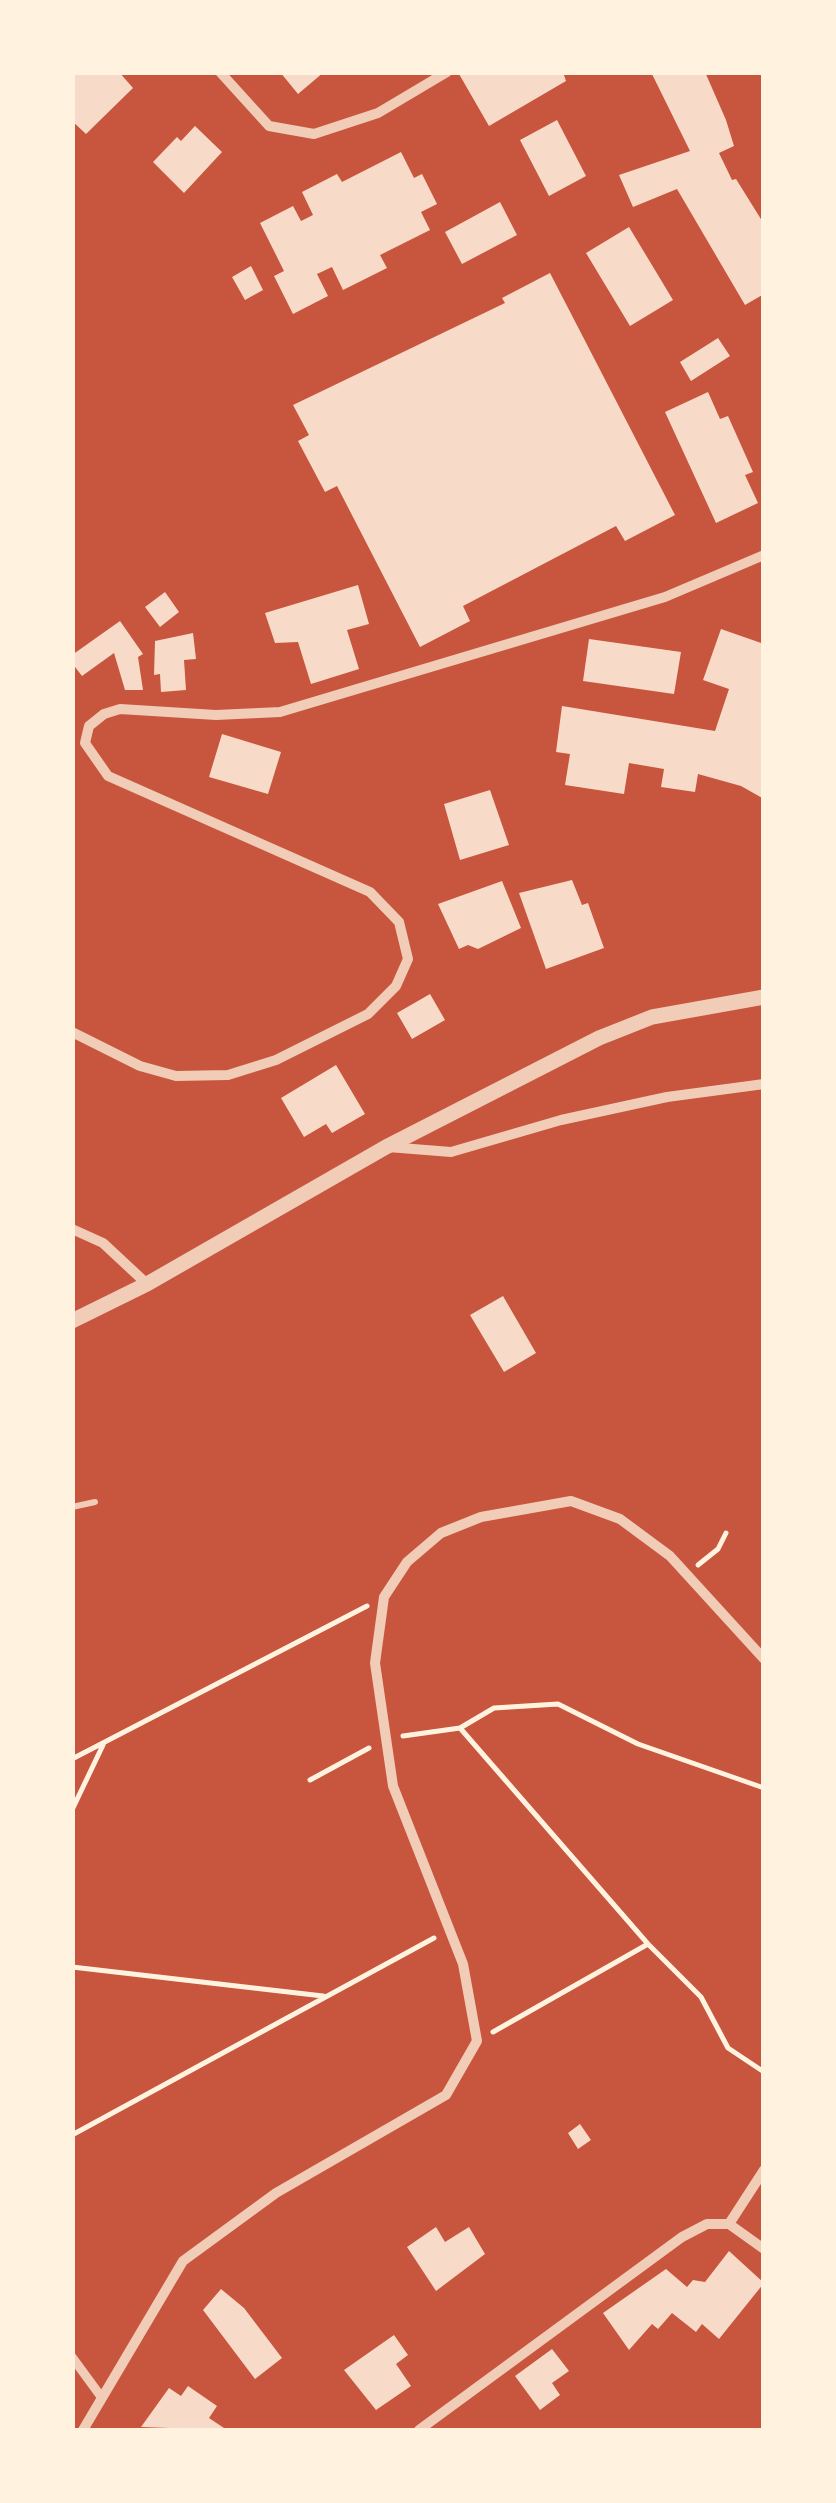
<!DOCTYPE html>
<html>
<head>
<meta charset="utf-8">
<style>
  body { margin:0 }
  #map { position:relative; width:836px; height:2503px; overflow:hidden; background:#c8553d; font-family:Georgia,serif }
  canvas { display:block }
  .frame { position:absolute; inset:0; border:75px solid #fff3e0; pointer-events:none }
</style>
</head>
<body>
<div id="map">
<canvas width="836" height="2503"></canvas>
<div class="frame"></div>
</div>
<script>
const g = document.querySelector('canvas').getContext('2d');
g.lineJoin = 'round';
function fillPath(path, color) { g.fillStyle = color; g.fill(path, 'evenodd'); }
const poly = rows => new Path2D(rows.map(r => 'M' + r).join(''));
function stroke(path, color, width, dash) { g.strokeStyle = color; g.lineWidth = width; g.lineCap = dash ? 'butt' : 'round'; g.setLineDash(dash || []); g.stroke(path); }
const building = poly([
  [72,72,119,72,133,88,86,134,72,121],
  [280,72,324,72,298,94],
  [563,72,566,81,489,126,459,74],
  [651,72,705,72,726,120,734,146,719,153,732,180,736,179,764,224,764,294,745,305,677,189,633,207,619,175,690,151],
  [557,120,586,176,549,196,520,140],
  [195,126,222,152,184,193,153,162,177,137,181,141],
  [401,152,414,178,422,174,437,204,421,212,430,230,380,255,387,268,343,290,332,267,317,274,328,296,293,314,274,276,284,271,260,223,293,206,301,221,313,215,302,192,337,174,342,182],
  [500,202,517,235,462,264,445,232],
  [629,227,673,300,630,326,586,253],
  [251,266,263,290,245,300,232,277],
  [550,273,675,515,625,541,616,526,463,606,470,621,420,647,337,486,325,492,298,441,309,435,293,405,505,303,502,298],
  [718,338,730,356,691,381,680,362],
  [708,392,720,419,728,416,753,472,745,475,758,503,716,523,665,412],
  [358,585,369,624,347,630,359,669,311,684,298,642,275,643,265,613],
  [165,592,179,612,160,627,145,607],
  [120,621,143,654,138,657,143,690,125,690,114,653,82,676,72,663,72,655],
  [721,629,764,644,764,799,741,786,698,774,695,792,661,787,664,769,629,763,624,794,565,785,570,754,556,752,562,706,715,731,729,689,703,680],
  [193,633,196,659,184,660,186,690,161,692,160,674,154,675,155,641],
  [589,639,681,652,674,694,583,681],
  [222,734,281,752,268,794,209,777],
  [490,790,509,845,460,860,444,804],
  [572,880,582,905,588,903,604,948,546,969,519,893],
  [502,881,521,928,478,949,468,945,459,949,438,904],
  [430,994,445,1020,412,1039,397,1013],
  [336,1065,365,1114,332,1133,326,1124,304,1137,281,1098],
  [503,1296,536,1353,504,1372,470,1315],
  [580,2124,591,2140,578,2149,568,2133],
  [436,2227,445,2242,469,2227,485,2254,436,2291,407,2247],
  [729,2251,764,2283,719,2339,702,2324,696,2332,672,2313,658,2329,652,2324,629,2350,603,2313,666,2269,687,2287,693,2280,705,2282],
  [221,2289,244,2308,282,2358,255,2379,203,2310],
  [394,2335,408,2355,396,2364,411,2386,376,2410,344,2370],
  [552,2349,569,2371,552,2383,560,2395,540,2410,515,2376],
  [188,2386,217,2406,209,2418,227,2430,141,2427,169,2388,181,2396]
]);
const path = poly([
  [698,1565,718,1549,726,1533],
  [403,1736,460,1728],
  [72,1759,367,1606],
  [310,1780,369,1748],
  [764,1788,638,1744,558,1704,494,1708,460,1728,648,1944,701,1997,728,2048,764,2072],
  [72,1810,103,1745],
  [72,1967,323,1996],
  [493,2032,648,1944],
  [72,2135,434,1938]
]);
const service = poly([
  [72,1507,95,1502]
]);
const pedestrian = poly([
  [72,2357,102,2398]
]);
const minor = poly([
  [220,72,269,126,314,134,378,113,447,72],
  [72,1032,140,1066,176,1076,228,1075,276,1060,368,1014,396,986,408,959,399,922,370,892,108,776,85,743,89,726,104,714,120,709,216,715,280,712,665,597,764,555],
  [388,1147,451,1152,561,1120,667,1097,764,1084],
  [72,1229,103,1243,147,1284],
  [729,2224,764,2170],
  [729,2224,764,2249],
  [83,2430,183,2261,276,2193,446,2095,477,2041,463,1964,393,1786,375,1663,384,1597,407,1562,441,1533,481,1517,571,1501,620,1519,670,1556,764,1659],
  [419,2430,682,2237,707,2224,729,2224]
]);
const tertiary = poly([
  [72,1321,147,1284,386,1147,599,1038,652,1017,764,997]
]);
fillPath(building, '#f7dbc8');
stroke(path, '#fff3e0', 5);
stroke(service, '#f1ccb7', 6);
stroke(pedestrian, '#f1ccb7', 9);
stroke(minor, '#f1ccb7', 10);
stroke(tertiary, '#f1ccb7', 15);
</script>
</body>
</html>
